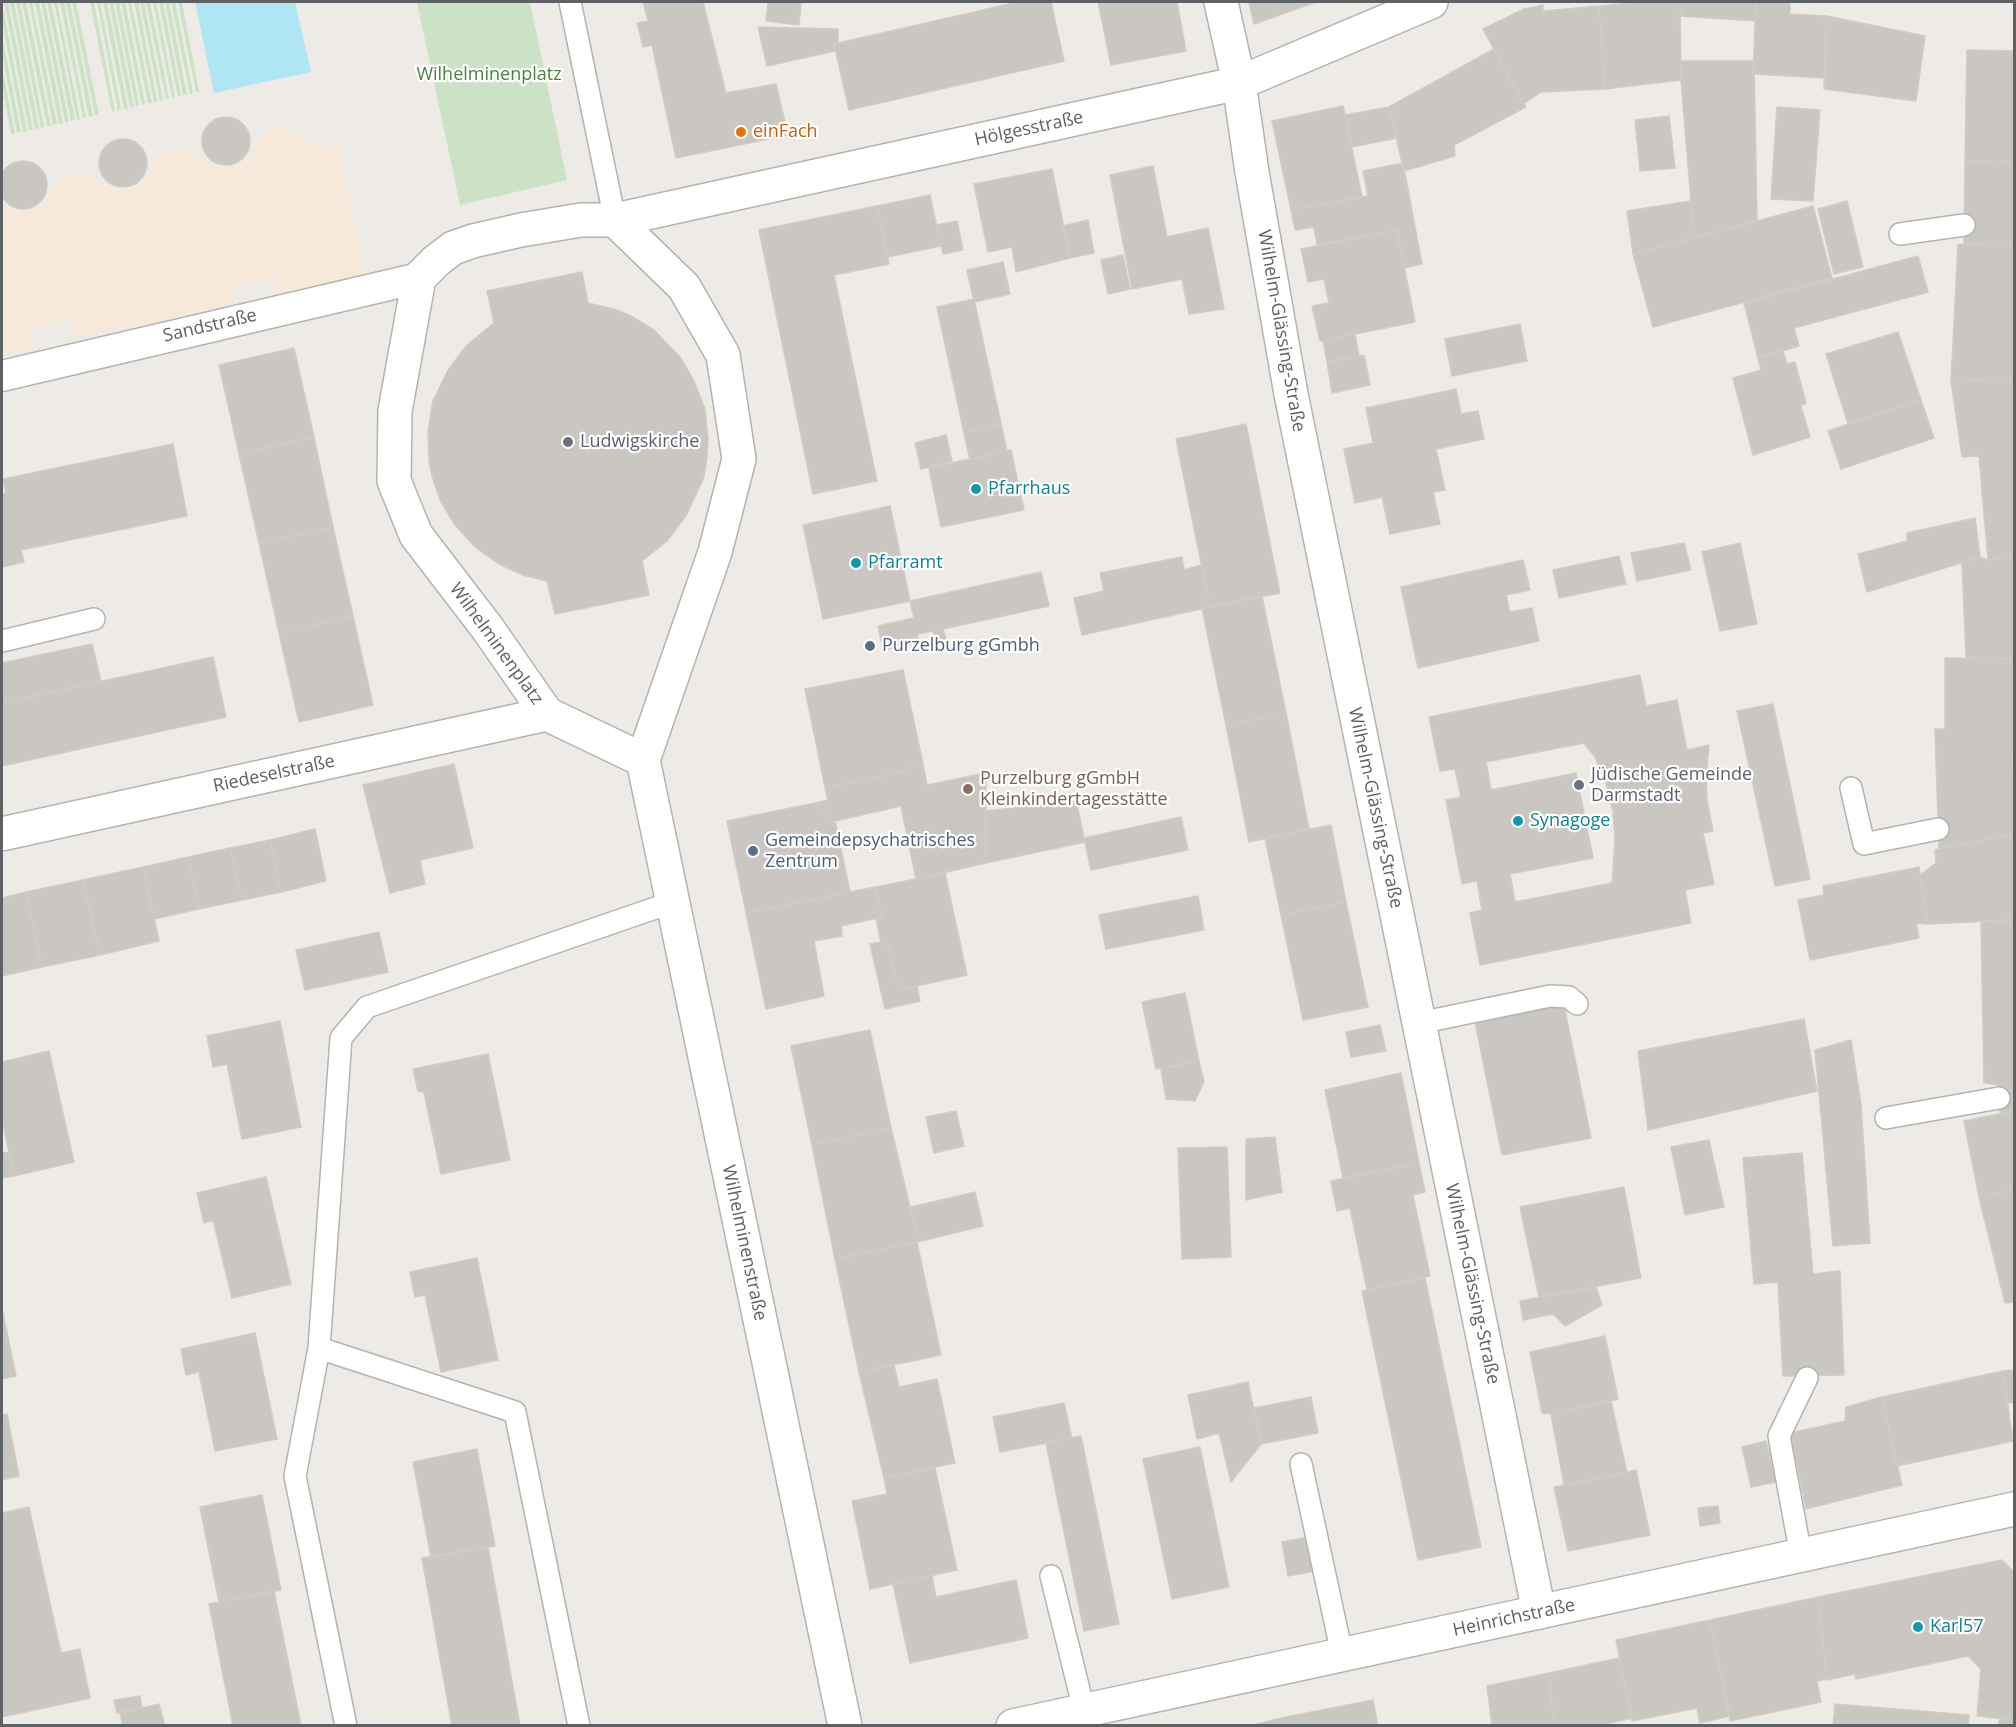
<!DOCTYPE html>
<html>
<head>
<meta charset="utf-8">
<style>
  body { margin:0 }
  #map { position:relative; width:2016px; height:1727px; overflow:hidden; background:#eeebe6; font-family:"Open Sans",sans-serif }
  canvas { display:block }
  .frame { position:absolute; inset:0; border:3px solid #5e6264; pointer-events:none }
</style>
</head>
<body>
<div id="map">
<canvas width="2016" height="1727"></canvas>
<div class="frame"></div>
</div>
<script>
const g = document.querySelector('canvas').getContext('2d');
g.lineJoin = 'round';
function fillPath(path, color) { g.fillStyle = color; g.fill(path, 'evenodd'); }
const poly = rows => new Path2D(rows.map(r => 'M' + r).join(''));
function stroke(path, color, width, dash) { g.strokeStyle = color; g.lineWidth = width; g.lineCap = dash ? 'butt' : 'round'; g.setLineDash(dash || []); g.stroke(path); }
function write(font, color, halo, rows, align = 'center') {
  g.font = font + ' "Open Sans",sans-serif'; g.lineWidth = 4.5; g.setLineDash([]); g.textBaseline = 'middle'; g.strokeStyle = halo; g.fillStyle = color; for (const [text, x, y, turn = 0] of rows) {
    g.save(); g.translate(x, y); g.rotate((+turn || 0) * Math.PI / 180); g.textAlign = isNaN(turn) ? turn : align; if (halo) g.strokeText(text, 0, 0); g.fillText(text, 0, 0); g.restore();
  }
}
const green = poly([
  [4,2,8,2,33,130,29,130],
  [10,2,14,2,39,128,35,129],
  [16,2,20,2,44,127,41,128],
  [22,2,26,2,51,126,47,126],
  [29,2,32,2,57,124,53,125],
  [35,2,39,2,63,123,59,124],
  [41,2,45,2,69,122,65,122],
  [47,2,51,2,75,120,71,121],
  [54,2,57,2,80,119,77,120],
  [60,2,64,2,86,118,83,118],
  [66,2,70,2,93,116,89,117],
  [72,2,76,2,99,115,95,115],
  [90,2,94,2,115,111,112,112],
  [97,2,100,2,121,109,118,111],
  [103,2,107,2,128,108,124,109],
  [109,2,113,2,134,107,130,107],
  [115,2,119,2,139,105,136,106],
  [121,2,125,2,145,104,142,105],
  [128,2,131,2,152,103,148,103],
  [134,2,138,2,157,101,154,102],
  [140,2,144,2,163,100,160,101],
  [146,2,150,2,169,99,166,99],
  [153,2,156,2,175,97,172,98],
  [159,2,163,2,181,96,178,97],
  [165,2,169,2,187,95,183,95],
  [171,2,175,2,193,93,190,94],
  [178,2,182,2,199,92,196,92],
  [417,2,530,2,567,180,460,205],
  [2,3,27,131,23,132,2,22],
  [2,35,21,132,17,133,2,54],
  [2,66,15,134,11,134,2,85]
]);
const sand = poly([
  [284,128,291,130,315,146,329,147,337,144,366,276,281,295,277,278,233,287,236,304,75,339,70,319,29,328,33,348,2,355,2,206,13,211,33,211,44,205,54,188,70,174,88,173,107,188,112,189,133,189,144,183,159,159,176,149,186,149,215,168,236,168,247,162,263,137,273,130]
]);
const water = poly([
  [195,2,295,2,311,72,214,93]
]);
const building = poly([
  [643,2,703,2,726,93,776,84,788,135,676,158,652,45,643,47,640,34,637,23,648,21,643,2],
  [768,2,801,2,799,25,766,21,768,2],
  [1018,2,1051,2,1064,61,849,110,834,44,1018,2],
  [1098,2,1177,2,1186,51,1111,65,1098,2],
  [1249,2,1316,2,1254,24,1249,2],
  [1640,2,1680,2,1681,80,1605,89,1599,6,1640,2],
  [1680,2,1756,2,1756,21,1680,16,1680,2],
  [1756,2,1790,2,1790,14,1827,16,1824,78,1753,74,1756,2],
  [1543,5,1543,11,1599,6,1605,89,1541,92,1523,104,1483,29,1524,9,1543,5],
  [1827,16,1925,36,1916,101,1824,89,1827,16],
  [758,27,838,29,838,41,834,44,835,51,767,66,758,27],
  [1494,49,1526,107,1454,145,1455,156,1404,171,1389,107,1494,49],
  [1967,50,2014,51,2014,162,1965,161,1967,50],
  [1682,61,1754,61,1757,221,1694,238,1681,80,1682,61],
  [1343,106,1362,197,1291,210,1272,121,1343,106],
  [1389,107,1397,138,1352,147,1345,115,1389,107],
  [1777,107,1820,110,1813,201,1771,199,1777,107],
  [1669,116,1675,168,1640,171,1635,120,1669,116],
  '202 141a24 24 0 1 1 48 0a24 24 0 1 1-48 0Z',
  '99 163a24 24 0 1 1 48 0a24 24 0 1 1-48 0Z',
  [1965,161,2014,162,2014,245,1964,244,1965,161],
  '-1 185a24 24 0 1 1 48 0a24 24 0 1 1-48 0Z',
  [1403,163,1422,264,1404,268,1397,230,1317,245,1314,227,1295,230,1291,210,1368,196,1363,171,1403,163],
  [1153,166,1167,237,1208,228,1224,309,1189,314,1182,279,1132,289,1110,175,1153,166],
  [1052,169,1070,258,1016,272,1012,247,988,252,974,184,1052,169],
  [930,195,941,246,887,257,877,206,930,195],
  [1691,201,1694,238,1633,254,1627,211,1691,201],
  [1847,201,1863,267,1834,274,1818,209,1847,201],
  [877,206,889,264,834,275,877,481,813,494,759,230,877,206],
  [1813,206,1832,278,1653,327,1633,254,1813,206],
  [1088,220,1094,253,1070,258,1063,226,1088,220],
  [957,221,963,250,943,254,936,225,957,221],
  [1397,230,1415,322,1320,341,1312,306,1329,303,1324,279,1308,282,1301,249,1397,230],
  [1958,244,2014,245,2014,378,1951,381,1958,244],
  [1123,255,1130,289,1108,294,1101,260,1123,255],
  [1918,256,1928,292,1794,328,1799,346,1758,358,1744,303,1918,256],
  [1003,262,1010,294,974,302,967,270,1003,262],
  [582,272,588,303,617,310,631,316,654,330,680,357,694,381,705,409,708,439,707,457,704,477,686,516,667,541,642,561,649,595,555,614,547,581,523,575,499,564,475,547,455,525,441,502,432,476,429,461,428,431,433,401,448,370,467,345,494,323,487,291,582,272],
  [974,299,1001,424,964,433,937,307,974,299],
  [1520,324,1527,361,1452,376,1445,339,1520,324],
  [1898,332,1921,400,1848,424,1826,354,1898,332],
  [1355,334,1359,356,1327,362,1323,340,1355,334],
  [294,348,314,437,239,454,219,365,294,348],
  [1783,351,1787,364,1795,362,1806,403,1801,406,1810,437,1753,455,1733,378,1761,370,1758,358,1783,351],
  [1364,355,1370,385,1332,393,1327,362,1364,355],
  [2014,378,2014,556,1988,560,1979,456,1962,457,1951,381,2014,378],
  [1456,389,1461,414,1478,411,1484,439,1436,449,1445,490,1433,492,1440,524,1390,534,1382,497,1355,503,1344,449,1373,443,1366,408,1456,389],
  [1921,400,1934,438,1841,469,1828,431,1921,400],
  [1001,424,1007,451,970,460,964,433,1001,424],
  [1246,424,1280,593,1210,607,1176,439,1246,424],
  [946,435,952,461,921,469,915,443,946,435],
  [314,437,333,527,259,543,239,454,314,437],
  [173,444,187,516,21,550,24,562,2,567,2,494,6,493,3,479,173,444],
  [1011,450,1024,510,941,527,929,468,1011,450],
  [890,506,910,601,823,619,803,525,890,506],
  [1975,518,1980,557,1867,592,1858,554,1907,541,1907,533,1975,518],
  [333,527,353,616,279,633,259,543,333,527],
  [1684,543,1691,570,1637,581,1631,553,1684,543],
  [1740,543,1757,624,1720,631,1702,552,1740,543],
  [1619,556,1626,584,1559,598,1553,570,1619,556],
  [2014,556,2014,659,1966,658,1962,562,1980,557,1988,560,2014,556],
  [1182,557,1184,570,1202,565,1210,607,1082,635,1074,598,1104,591,1100,573,1182,557],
  [1523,560,1530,590,1506,595,1510,612,1532,608,1539,641,1418,668,1401,587,1523,560],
  [1041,572,1049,606,943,629,946,639,935,641,933,631,917,634,919,643,883,650,878,626,914,618,910,601,1041,572],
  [1262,596,1286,713,1226,725,1202,608,1262,596],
  [353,616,373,705,299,722,279,633,353,616],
  [92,644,101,681,2,703,2,663,92,644],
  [213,657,226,717,2,766,2,703,213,657],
  [1945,658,2014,659,2014,750,2013,750,2014,834,1939,849,1935,729,1945,729,1945,658],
  [903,670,923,764,911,767,911,770,825,788,805,689,903,670],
  [1640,675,1646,706,1677,700,1687,750,1709,745,1706,780,1707,800,1713,831,1703,833,1714,884,1685,890,1691,923,1480,965,1470,913,1482,910,1477,881,1462,884,1446,800,1461,797,1455,769,1440,771,1429,717,1640,675],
  [1584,743,1595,757,1606,783,1613,811,1615,840,1612,883,1515,902,1510,874,1593,858,1576,773,1491,790,1486,762,1584,743],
  [1773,704,1810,879,1775,886,1737,711,1773,704],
  [1286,713,1309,829,1249,842,1226,725,1286,713],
  [454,764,473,848,420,860,425,884,390,893,363,785,454,764],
  [923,764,927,785,986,773,986,863,916,879,901,806,835,821,836,825,815,803,828,800,825,788,911,770,911,767,923,764],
  [1076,801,1085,842,986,863,986,811,1076,801],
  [815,803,836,825,850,892,746,913,727,821,815,803],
  [1181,817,1188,850,1091,870,1084,838,1181,817],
  [1331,825,1346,902,1281,915,1265,838,1331,825],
  [315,829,326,881,281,892,270,840,315,829],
  [2014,834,2014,920,1928,924,1920,875,1936,863,1935,850,2014,834],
  [270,840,281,892,242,900,230,848,270,840],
  [230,848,242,900,199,909,188,857,230,848],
  [188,857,199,909,154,919,143,867,188,857],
  [143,867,159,941,100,955,83,880,143,867],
  [1919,867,1928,924,1916,923,1919,938,1810,960,1798,900,1824,895,1823,886,1919,867],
  [945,873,967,975,898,990,887,941,881,942,876,919,882,917,876,887,945,873],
  [83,880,100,955,42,967,26,892,83,880],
  [875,887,882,917,841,926,842,936,814,941,824,996,766,1009,746,913,875,887],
  [26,892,42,967,2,976,2,898,26,892],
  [1198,896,1204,930,1106,949,1099,915,1198,896],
  [1346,902,1368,1007,1303,1020,1281,915,1346,902],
  [2014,920,2014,1111,2000,1114,1998,1085,1984,1083,1981,921,2014,920],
  [379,932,388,972,305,990,296,950,379,932],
  [887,941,898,990,917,986,920,1001,885,1009,870,944,887,941],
  [1185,993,1199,1061,1156,1069,1142,1002,1185,993],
  [1564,1005,1591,1138,1502,1155,1475,1022,1564,1005],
  [1804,1019,1817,1091,1648,1130,1638,1051,1804,1019],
  [280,1021,301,1127,242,1139,227,1064,213,1067,207,1036,280,1021],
  [1380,1025,1386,1051,1351,1057,1346,1032,1380,1025],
  [870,1030,891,1128,812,1145,791,1046,870,1030],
  [1851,1040,1861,1104,1870,1243,1833,1246,1815,1050,1851,1040],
  [49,1051,74,1162,14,1176,2,1119,2,1062,49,1051],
  [488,1054,510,1160,441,1174,424,1092,418,1091,413,1069,488,1054],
  [1199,1061,1204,1082,1195,1101,1166,1099,1161,1069,1199,1061],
  [1401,1073,1419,1163,1343,1178,1325,1090,1401,1073],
  [956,1111,964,1146,934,1153,926,1117,956,1111],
  [2014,1111,2014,1190,1979,1197,1964,1121,2014,1111],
  [891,1128,918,1240,917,1242,835,1259,812,1145,891,1128],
  [1275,1137,1282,1192,1246,1200,1246,1139,1275,1137],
  [1709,1140,1724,1207,1685,1215,1671,1147,1709,1140],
  [1227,1147,1231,1257,1182,1259,1178,1148,1227,1147],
  [9,1152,14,1176,2,1178,2,1153,9,1152],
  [1802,1153,1813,1274,1840,1271,1844,1375,1783,1376,1778,1282,1754,1284,1743,1158,1802,1153],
  [1419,1163,1425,1192,1413,1195,1430,1276,1367,1290,1350,1208,1337,1211,1331,1181,1419,1163],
  [266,1177,291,1284,232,1298,213,1220,204,1223,197,1193,266,1177],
  [1624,1187,1641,1278,1539,1297,1520,1207,1624,1187],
  [2014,1190,2014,1302,2005,1303,1979,1197,2014,1190],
  [975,1192,983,1226,917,1242,918,1240,911,1207,975,1192],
  [917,1242,941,1355,859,1372,835,1259,917,1242],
  [477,1258,498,1360,441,1372,425,1295,415,1297,410,1272,477,1258],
  [1425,1278,1481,1547,1418,1560,1362,1291,1425,1278],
  [1596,1287,1602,1305,1565,1326,1553,1314,1523,1320,1520,1301,1596,1287],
  [2,1308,16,1376,2,1379,2,1308],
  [255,1333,277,1439,215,1451,199,1372,186,1375,181,1349,255,1333],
  [1605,1336,1618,1399,1551,1414,1542,1413,1530,1352,1605,1336],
  [894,1365,899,1387,937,1379,955,1463,884,1478,859,1372,894,1365],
  [2014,1370,2014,1402,2007,1403,2003,1371,2014,1370],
  [2003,1371,2013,1441,1897,1466,1882,1397,2003,1371],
  [1248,1382,1261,1444,1231,1482,1219,1433,1197,1439,1188,1395,1248,1382],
  [1311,1397,1318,1433,1261,1444,1254,1408,1311,1397],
  [1882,1397,1902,1485,1806,1509,1791,1433,1845,1421,1846,1407,1882,1397],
  [1611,1401,1627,1473,1564,1485,1551,1414,1611,1401],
  [1064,1403,1072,1438,1000,1452,993,1417,1064,1403],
  [7,1414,19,1476,2,1480,2,1415,7,1414],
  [1081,1436,1119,1624,1084,1631,1046,1443,1081,1436],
  [1766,1441,1776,1482,1751,1487,1742,1447,1766,1441],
  [1200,1447,1229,1587,1172,1599,1143,1459,1200,1447],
  [477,1449,495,1546,431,1557,413,1462,477,1449],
  [935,1468,957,1570,870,1589,852,1501,887,1494,884,1478,935,1468],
  [1636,1470,1650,1535,1568,1551,1554,1487,1636,1470],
  [262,1495,281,1590,219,1602,200,1507,262,1495],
  [1718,1506,1720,1523,1700,1526,1698,1508,1718,1506],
  [29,1507,61,1653,80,1649,90,1698,2,1717,2,1513,29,1507],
  [1309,1537,1315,1571,1288,1576,1282,1542,1309,1537],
  [488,1547,520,1726,452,1726,422,1558,488,1547],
  [2002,1560,2014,1572,2014,1720,1977,1716,1981,1669,1968,1656,1856,1679,1855,1674,1827,1680,1818,1597,2002,1560],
  [932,1576,936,1597,1016,1580,1028,1638,910,1663,893,1584,932,1576],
  [274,1591,301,1726,233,1726,209,1604,274,1591],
  [1818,1597,1827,1679,1817,1681,1821,1702,1730,1721,1710,1620,1818,1597],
  [1710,1620,1730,1716,1700,1723,1697,1708,1632,1721,1616,1640,1710,1620],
  [1619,1658,1632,1718,1598,1726,1554,1726,1549,1673,1619,1658],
  [1549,1673,1554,1726,1492,1726,1487,1686,1549,1673],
  [140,1696,142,1708,117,1713,114,1700,140,1696],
  [1373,1700,1378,1726,1283,1726,1281,1718,1373,1700],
  [159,1704,165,1726,123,1726,120,1713,159,1704],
  [1835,1704,1969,1715,1968,1726,1833,1726,1835,1704],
  [1281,1718,1283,1726,1249,1726,1281,1718],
  [2000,1718,2014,1720,2014,1726,1998,1726,2000,1718]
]);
const service = poly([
  [570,2,615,220],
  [1900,234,1964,225],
  [2,641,94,619],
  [1851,788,1864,844,1938,829],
  [1419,1023,1550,996,1569,997,1577,1004],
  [1886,1118,1999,1098],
  [319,1348,295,1476,346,1726],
  [1301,1464,1342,1654],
  [1801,1556,1779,1436,1807,1378],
  [1051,1576,1084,1710],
  [579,1726,515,1412,319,1348,341,1038,367,1007,673,902]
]);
const pedestrian = poly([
  [2,376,419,278]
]);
const minor = poly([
  [1221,2,1239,83,1252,172,1291,394,1539,1612],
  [615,220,684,287,723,355,739,459,715,552,643,760],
  [643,760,547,714,488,629,416,535,394,481,395,411,419,278,436,261,453,248,473,241,521,230,581,220,615,220,1239,83,1431,2],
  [643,760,845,1726],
  [2,834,547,714]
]);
const secondary = poly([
  [1013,1726,2014,1509]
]);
const markers = [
  [741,132,6,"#e8710a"],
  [568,442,6,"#6b7280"],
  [976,489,6,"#0f9aa8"],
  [856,563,6,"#0f9aa8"],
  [870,646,6,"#5c6f8a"],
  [1579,785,6,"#6b7280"],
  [968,789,6,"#8d6e63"],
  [1518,821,6,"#0f9aa8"],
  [753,851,6,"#5c6f8a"],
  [1918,1627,6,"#0f9aa8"]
];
const parkNames = [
  ["Wilhelminenplatz",489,75]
];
const streetNames = [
  ["Hölgesstraße",1029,129,-12],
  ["Sandstraße",210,326,-13],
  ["Wilhelm-Glässing-Straße",1281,331,80],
  ["Wilhelminenplatz",496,644,54],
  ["Riedeselstraße",274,774,-12],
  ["Wilhelm-Glässing-Straße",1375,808,78],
  ["Wilhelminenstraße",744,1243,78],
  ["Wilhelm-Glässing-Straße",1472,1284,78],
  ["Heinrichstraße",1514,1618,-12]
];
const foodNames = [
  ["einFach",753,132]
];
const worshipNames = [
  ["Ludwigskirche",580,442],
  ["Jüdische Gemeinde",1591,775],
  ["Darmstadt",1591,796]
];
const cultureNames = [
  ["Pfarrhaus",988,489],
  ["Pfarramt",868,563],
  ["Synagoge",1530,821],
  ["Karl57",1930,1627]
];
const serviceNames = [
  ["Purzelburg gGmbh",882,646],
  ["Gemeindepsychatrisches",765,841],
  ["Zentrum",765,862]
];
const educationNames = [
  ["Purzelburg gGmbH",980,779],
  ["Kleinkindertagesstätte",980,800]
];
fillPath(green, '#cce2c6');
fillPath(sand, '#f6e9d9');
fillPath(water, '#b0e5f4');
fillPath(building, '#cac6c2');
stroke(building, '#d2cbc5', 1.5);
stroke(service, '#b1b4b6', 24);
stroke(pedestrian, '#b1b4b6', 33);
stroke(minor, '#b1b4b6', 36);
stroke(secondary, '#b0b4b7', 36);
stroke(service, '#fff', 21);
stroke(pedestrian, '#fff', 30);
stroke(minor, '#fff', 33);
stroke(secondary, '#fff', 33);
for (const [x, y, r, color] of markers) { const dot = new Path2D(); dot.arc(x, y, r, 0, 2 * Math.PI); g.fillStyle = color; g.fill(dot); stroke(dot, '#fff', 2); }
write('18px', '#4c8041', '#fff', parkNames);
write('18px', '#5e6264', '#fff', streetNames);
write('18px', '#c56008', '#fff', foodNames, 'left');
write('18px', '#5b616d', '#fff', worshipNames, 'left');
write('18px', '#0d838f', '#fff', cultureNames, 'left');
write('18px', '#4e5e75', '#fff', serviceNames, 'left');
write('18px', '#785e54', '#fff', educationNames, 'left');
</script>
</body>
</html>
